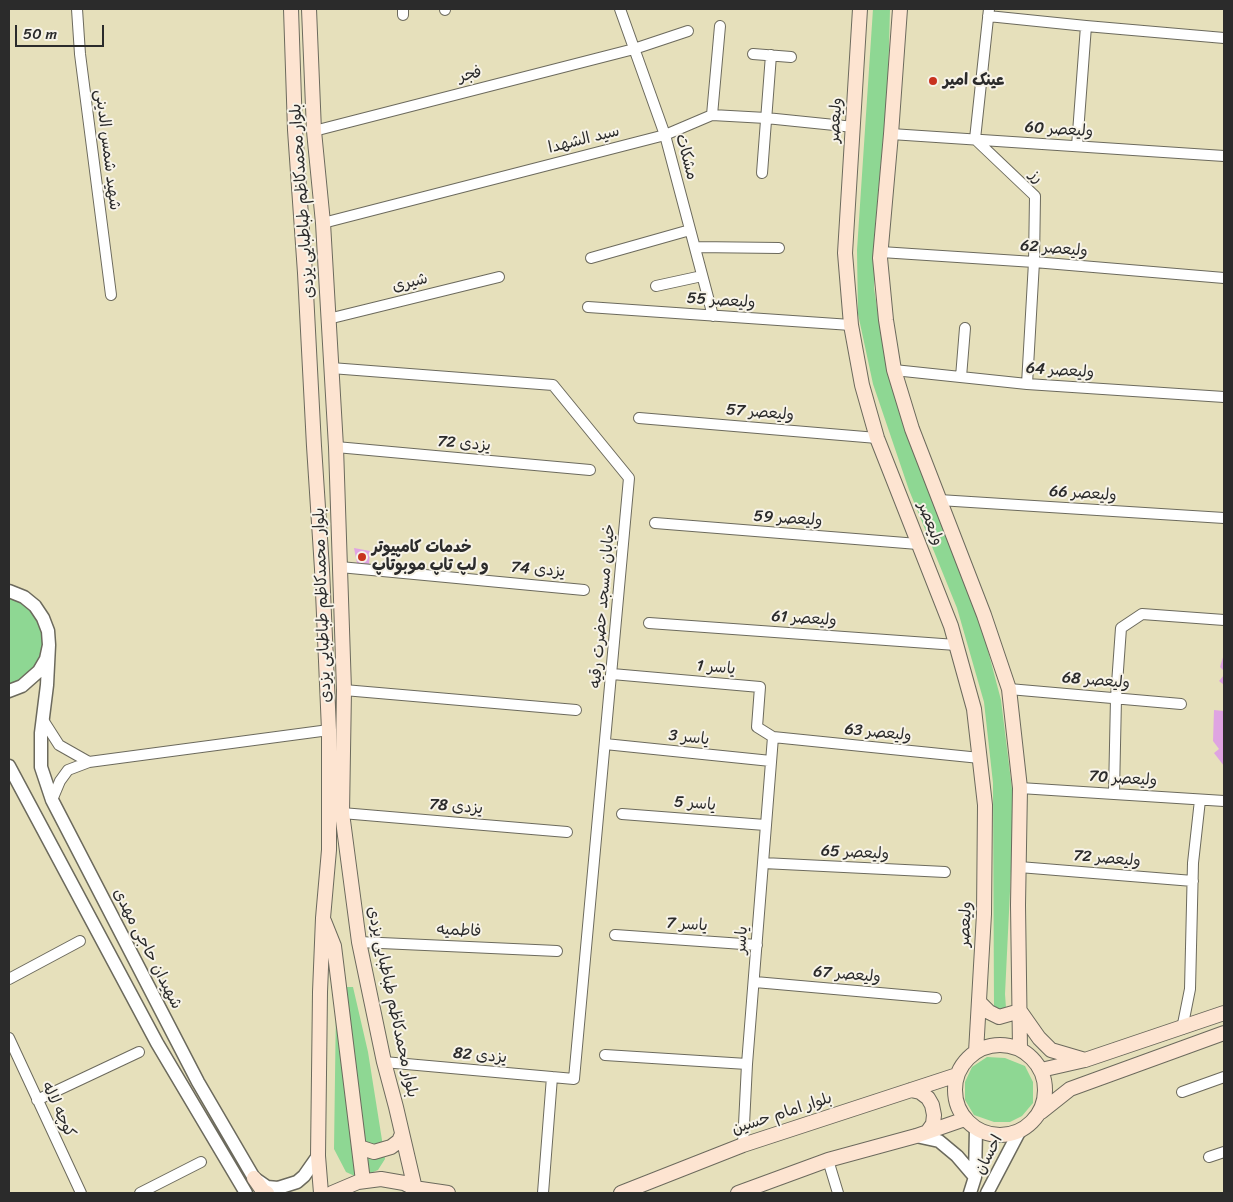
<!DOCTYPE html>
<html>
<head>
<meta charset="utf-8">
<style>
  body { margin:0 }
  #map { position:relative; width:1233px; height:1202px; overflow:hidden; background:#e6e0bb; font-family:Sriracha,sans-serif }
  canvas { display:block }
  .frame { position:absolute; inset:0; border:10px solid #2b2b2b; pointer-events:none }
  .scale { position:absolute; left:15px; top:25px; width:89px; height:22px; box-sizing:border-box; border:2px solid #2b2b2b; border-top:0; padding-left:6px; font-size:15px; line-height:18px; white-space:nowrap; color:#2b2b2b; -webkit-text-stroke:4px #f7f3e8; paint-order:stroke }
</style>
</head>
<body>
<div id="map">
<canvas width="1233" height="1202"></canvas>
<div class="frame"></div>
<div class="scale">50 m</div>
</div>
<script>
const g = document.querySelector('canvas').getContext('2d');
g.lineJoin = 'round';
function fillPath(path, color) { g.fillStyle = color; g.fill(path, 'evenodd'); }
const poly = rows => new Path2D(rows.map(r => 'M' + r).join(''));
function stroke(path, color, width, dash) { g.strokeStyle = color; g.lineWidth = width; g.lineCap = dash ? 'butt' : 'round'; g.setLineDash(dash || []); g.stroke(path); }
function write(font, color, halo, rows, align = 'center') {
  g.font = font + ' Sriracha,"Playpen Sans Arabic",sans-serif'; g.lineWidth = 4; g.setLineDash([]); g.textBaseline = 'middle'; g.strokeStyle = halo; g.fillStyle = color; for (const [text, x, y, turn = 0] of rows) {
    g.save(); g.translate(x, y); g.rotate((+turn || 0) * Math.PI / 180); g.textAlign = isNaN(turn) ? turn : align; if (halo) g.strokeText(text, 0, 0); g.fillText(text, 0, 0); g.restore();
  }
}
const green = poly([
  [873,9,890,9,888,84,875,228,874,288,884,352,894,392,928,490,964,576,982,628,1001,700,1012,789,1012,850,1005,994,1006,1008,1001,1010,994,1006,993,783,984,702,957,608,909,490,873,384,858,314,857,250],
  [9,596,16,597,31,609,42,627,42,644,41,656,31,674,9,687],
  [339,987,353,987,368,1052,385,1159,378,1170,359,1178,346,1172,334,1149,336,1005],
  [987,1057,1005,1058,1025,1066,1033,1082,1033,1103,1022,1116,1010,1122,994,1122,974,1115,965,1100,965,1082,972,1067]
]);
const building = poly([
  [354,548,370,551,369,564,357,563],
  [1224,654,1224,671,1220,667],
  [1224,675,1224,685,1219,681],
  [1214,710,1224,711,1224,766,1214,753,1219,749,1213,741]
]);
const minor = poly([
  [77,9,80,54,111,295],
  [403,9,403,15],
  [445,9,445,10],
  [620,9,665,135,713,316],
  [989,9,975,139,1035,196,1034,262,1027,384],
  [988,16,1086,26,1224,38],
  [753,54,791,57],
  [712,115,720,26],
  [314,131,634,49,688,31],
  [891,134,1224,156],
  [1077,146,1086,26],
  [762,173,771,55],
  [323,223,665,135,712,115,766,118,854,127],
  [695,247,779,248],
  [881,252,1034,262,1224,278],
  [591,258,690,230],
  [656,286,702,276],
  [588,307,851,325],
  [328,319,499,277],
  [331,368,553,385,629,478,574,1079,384,1062],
  [894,370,1027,384,1224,397],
  [961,377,965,328],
  [639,418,877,438],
  [336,447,590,470],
  [939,500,1224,518],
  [655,523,918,544],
  [340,567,584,590],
  [649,623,956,645],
  [612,674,760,687,757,727,773,737,980,758],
  [1009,689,1181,704],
  [344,690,576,710],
  [43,720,59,745,89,762],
  [605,744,771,761],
  [1020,788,1224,801],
  [1114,793,1116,698,1121,628,1142,614,1224,620],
  [52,800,60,781,68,770,89,762,329,730],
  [342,813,567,832],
  [622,814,765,825],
  [763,863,945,872],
  [1019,867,1193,881],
  [615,935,757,945],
  [359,942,557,951],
  [9,979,80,941],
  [755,982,936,998],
  [1182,1029,1190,989,1193,863,1200,800],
  [9,1038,81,1193],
  [605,1055,747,1064],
  [1182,1092,1224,1077],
  [37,1100,139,1052],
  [743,1145,747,1064,773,737],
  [1209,1157,1224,1152],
  [828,1160,838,1193],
  [140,1193,201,1162],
  [543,1193,552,1077]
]);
const tertiary = poly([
  [9,591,24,597,35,606,43,618,48,631,49,645,46,659,39,671,22,686,9,691],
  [49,645,47,685,41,733,41,767,52,800,198,1082,254,1178,267,1187,278,1188,297,1182,304,1176,318,1156],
  [9,766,157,1043,246,1193],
  [916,1136,939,1141,957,1156,975,1177],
  [970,1193,975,1177,976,1129],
  [987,1193,1019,1132]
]);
const secondary = poly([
  [291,9,295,130,305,273,314,446,322,569,329,730,329,850,323,918,320,992,318,1156,321,1193],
  [309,9,314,131,323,223,336,447,344,690,342,813,359,942,384,1062,396,1107,416,1193],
  [860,9,845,253,851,325,862,385,877,438,951,626,974,709,985,805,984,914,976,1052],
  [900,9,891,134,880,258,886,320,894,370,912,429,984,615,1009,689,1020,788,1018,905,1020,1049],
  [324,921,334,946,363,1181],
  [979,1002,989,1012,999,1017,1020,1011,1039,1038,1051,1050,1085,1060],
  '955 1090a45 45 0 1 1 90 0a45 45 0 1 1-90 0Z',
  [1041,1070,1085,1060,1224,1013],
  [911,1090,920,1092,928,1098,932,1105,934,1115,933,1124,928,1131],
  [1041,1112,1070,1089,1224,1033],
  [359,1147,374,1152,391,1147,399,1141,402,1134],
  [254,1178,263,1191,267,1193],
  [332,1193,358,1182,381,1179,404,1183,414,1188,448,1193],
  [621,1193,743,1145,957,1075],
  [738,1193,828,1160,916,1136,965,1119]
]);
const markers = [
  [933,81,5,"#c8321e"],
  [362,557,5,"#c8321e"]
];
const streetNames = [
  ["فجر",470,75,-14],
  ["ولیعصر",836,120,-86],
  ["ولیعصر 60",1059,130,4],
  ["سید الشهدا",584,140,-14],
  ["شهید شمس الدینی",107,150,83],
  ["مشکات",686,157,75],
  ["رز",1036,177,46],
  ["بلوار محمدکاظم طباطبایی یزدی",303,201,-94],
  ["ولیعصر 62",1054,249,5],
  ["شیری",410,283,-14],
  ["ولیعصر 55",721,301,4],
  ["ولیعصر 64",1060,371,4],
  ["ولیعصر 57",760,413,5],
  ["یزدی 72",464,444,5],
  ["ولیعصر 66",1083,494,4],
  ["ولیعصر 59",788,519,4],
  ["ولیعصر",930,524,69],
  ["یزدی 74",538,570,5],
  ["بلوار محمدکاظم طباطبایی یزدی",323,605,-92],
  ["خیابان مسجد حضرت رقیه",603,606,-85],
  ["ولیعصر 61",804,619,4],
  ["یاسر 1",716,668,5],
  ["ولیعصر 68",1096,681,5],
  ["ولیعصر 63",878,733,6],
  ["یاسر 3",689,738,6],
  ["ولیعصر 70",1123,779,4],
  ["یاسر 5",695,804,5],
  ["یزدی 78",456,807,5],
  ["ولیعصر 65",855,853,3],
  ["ولیعصر 72",1107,859,5],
  ["ولیعصر",966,924,-87],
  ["یاسر 7",687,925,4],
  ["فاطمیه",459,931,3],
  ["یاسر",742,940,-86],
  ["شهیدان حاجی مهدی",147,949,63],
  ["ولیعصر 67",847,975,5],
  ["بلوار محمدکاظم طباطبایی یزدی",392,1002,78],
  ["یزدی 82",480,1056,5],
  ["کوچه لاله",58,1110,65],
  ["بلوار امام حسین",782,1114,-18],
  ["احسان",989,1155,-62]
];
const poiNames = [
  ["عینک امیر",943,81],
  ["خدمات کامپیوتر",372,548],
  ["و لپ تاپ موبوتاپ",372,566]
];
fillPath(green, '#8ed793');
fillPath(building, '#dfa4e2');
stroke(minor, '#6c6a5d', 12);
stroke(tertiary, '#6c6a5d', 15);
stroke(secondary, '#6c6a5d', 16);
stroke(minor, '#fff', 10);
stroke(tertiary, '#fff', 12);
stroke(secondary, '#fde4d1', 14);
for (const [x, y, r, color] of markers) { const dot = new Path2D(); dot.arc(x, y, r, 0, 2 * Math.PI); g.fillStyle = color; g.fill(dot); stroke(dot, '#f7f3e8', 2); }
write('16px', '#2b2b2b', '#f7f3e8', streetNames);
write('bold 16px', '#2b2b2b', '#f7f3e8', poiNames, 'left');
</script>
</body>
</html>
